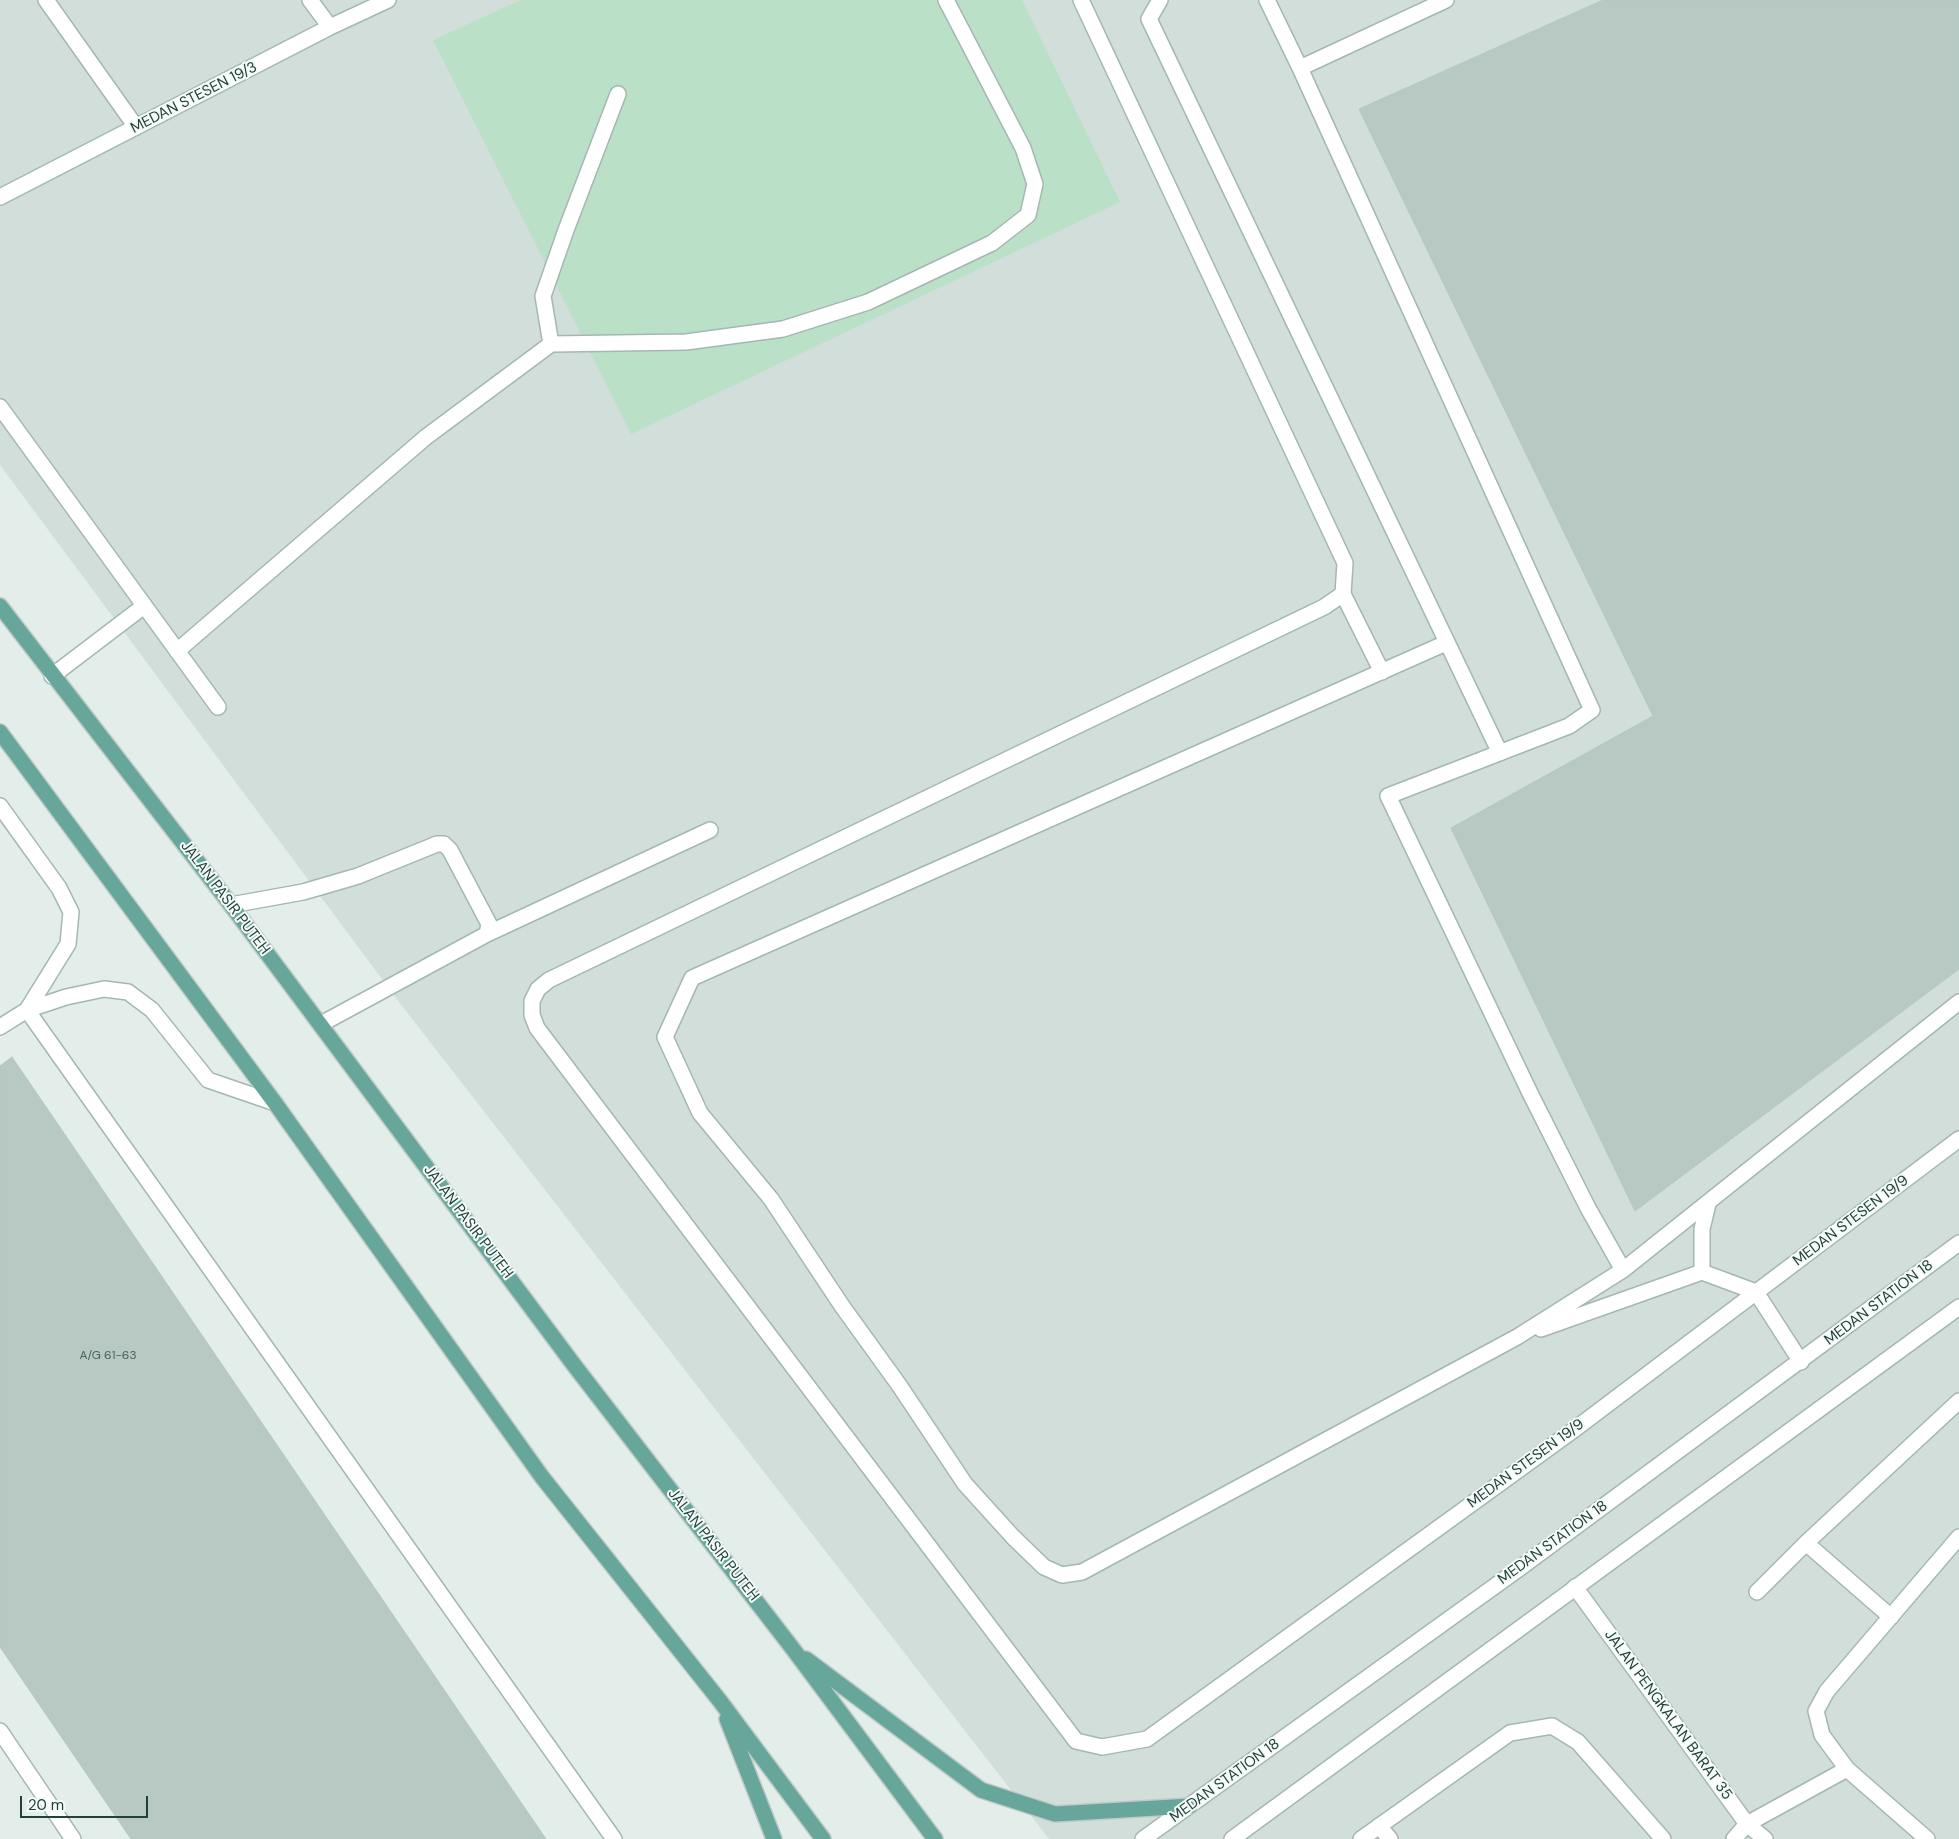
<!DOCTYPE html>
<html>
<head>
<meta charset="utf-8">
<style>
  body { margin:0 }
  #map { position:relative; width:1959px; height:1839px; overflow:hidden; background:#e3eeea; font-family:"DM Sans",sans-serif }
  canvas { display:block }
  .scale { position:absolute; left:20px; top:1796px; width:128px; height:22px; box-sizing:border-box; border:2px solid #22413b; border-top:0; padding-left:6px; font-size:15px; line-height:18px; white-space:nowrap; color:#22413b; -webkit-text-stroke:4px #f4faf8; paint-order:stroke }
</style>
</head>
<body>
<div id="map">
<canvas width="1959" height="1839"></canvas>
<div class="scale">20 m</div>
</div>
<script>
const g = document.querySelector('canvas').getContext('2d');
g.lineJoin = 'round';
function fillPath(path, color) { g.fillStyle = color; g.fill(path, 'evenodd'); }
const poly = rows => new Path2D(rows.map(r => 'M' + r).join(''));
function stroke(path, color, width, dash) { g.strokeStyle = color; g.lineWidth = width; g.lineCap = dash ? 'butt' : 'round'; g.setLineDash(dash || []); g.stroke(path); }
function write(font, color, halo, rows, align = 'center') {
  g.font = font + ' "DM Sans",sans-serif'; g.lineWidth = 4; g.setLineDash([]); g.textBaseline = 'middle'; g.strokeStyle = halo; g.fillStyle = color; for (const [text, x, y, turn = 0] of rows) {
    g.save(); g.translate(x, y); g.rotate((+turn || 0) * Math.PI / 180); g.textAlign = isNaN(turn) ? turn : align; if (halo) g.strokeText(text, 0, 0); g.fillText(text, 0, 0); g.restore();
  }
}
const built = poly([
  [0,0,1959,0,1959,1839,1049,1839,399,1002,0,465]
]);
const green = poly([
  [521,0,1022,0,1120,202,631,434,433,40]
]);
const building = poly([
  [1603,0,1959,0,1959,969,1635,1211,1451,828,1653,716,1359,109,1603,0],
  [12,1057,546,1839,131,1839,0,1647,0,1066,12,1057]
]);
const service = poly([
  [46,0,136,127],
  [1160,0,1149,19,1500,753],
  [1267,0,1300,68],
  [1446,0,1300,68,1592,710,1569,726,1388,796,1530,1093,1588,1208,1623,1270],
  [551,344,543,296,566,230,618,94],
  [0,407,218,707],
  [1343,594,1382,672],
  [1446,643,692,978,665,1037,700,1113,771,1199,842,1306,899,1385,965,1484,1013,1537,1044,1567,1062,1575,1082,1572,1517,1337,1623,1270,1959,1002],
  [177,651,426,437,551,344,686,342,783,329,868,302,992,243,1028,215,1035,184,1023,148,946,0],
  [52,676,144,606],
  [0,806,59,888,71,912,68,944,27,1010],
  [231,905,303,892,358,876,437,844,444,844,450,850,489,924,487,934,321,1024],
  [487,934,710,830],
  [27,1010,614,1839],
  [0,1027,27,1010,66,997,104,989,128,992,152,1010,208,1080,275,1103],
  [1702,1272,1702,1229,1708,1204],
  [1541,1329,1702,1272,1756,1292],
  [1806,1543,1891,1617],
  [1757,1592,1806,1543,1959,1401],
  [0,1731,73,1839],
  [1747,1824,1847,1769],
  [1379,1826,1390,1839],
  [1927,1839,1847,1769,1822,1735,1816,1711,1827,1691,1959,1537]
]);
const minor = poly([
  [310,0,330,27],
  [1081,0,1345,563,1343,594,1324,607,549,980,538,989,532,1001,532,1015,537,1028,1076,1741,1102,1747,1147,1739,1575,1429,1959,1139],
  [0,197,330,27,388,0],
  [1756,1292,1801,1362],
  [1575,1587,1747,1824,1765,1839],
  [1361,1839,1510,1733,1552,1726,1578,1742,1663,1839],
  [1734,1839,1747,1824]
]);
const tertiary = poly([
  [1143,1839,1520,1568,1959,1243],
  [1232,1839,1959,1307]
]);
const primary = poly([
  [0,606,231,905,574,1365,793,1649,935,1839],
  [0,732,275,1103,542,1477,720,1701,823,1839],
  [806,1659,981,1790,1055,1814,1190,1806],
  [727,1719,774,1839]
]);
const numberNames = [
  ["A/G 61-63",108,1356]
];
const streetNames = [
  ["MEDAN STESEN 19/3",194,98,-27],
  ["JALAN PASIR PUTEH",225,898,53],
  ["MEDAN STESEN 19/9",1851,1221,-37],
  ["JALAN PASIR PUTEH",468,1222,53],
  ["MEDAN STATION 18",1879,1303,-37],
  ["MEDAN STESEN 19/9",1526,1464,-36],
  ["MEDAN STATION 18",1553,1543,-36],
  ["JALAN PASIR PUTEH",713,1545,52],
  ["JALAN PENGKALAN BARAT 35",1668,1715,54],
  ["MEDAN STATION 18",1225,1781,-36]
];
fillPath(built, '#d1ded9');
fillPath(green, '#bbe0c8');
fillPath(building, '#b8c9c3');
stroke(building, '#b5c8c2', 1);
stroke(service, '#a5b7b2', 18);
stroke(minor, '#a5b7b2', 18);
stroke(tertiary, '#a5b7b2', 18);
stroke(primary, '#c1cac8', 18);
stroke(service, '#fff', 15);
stroke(minor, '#fff', 15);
stroke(tertiary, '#fff', 15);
stroke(primary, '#66a69b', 15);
write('12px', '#48635d', null, numberNames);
write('15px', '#22413b', '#f4faf8', streetNames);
</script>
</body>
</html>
